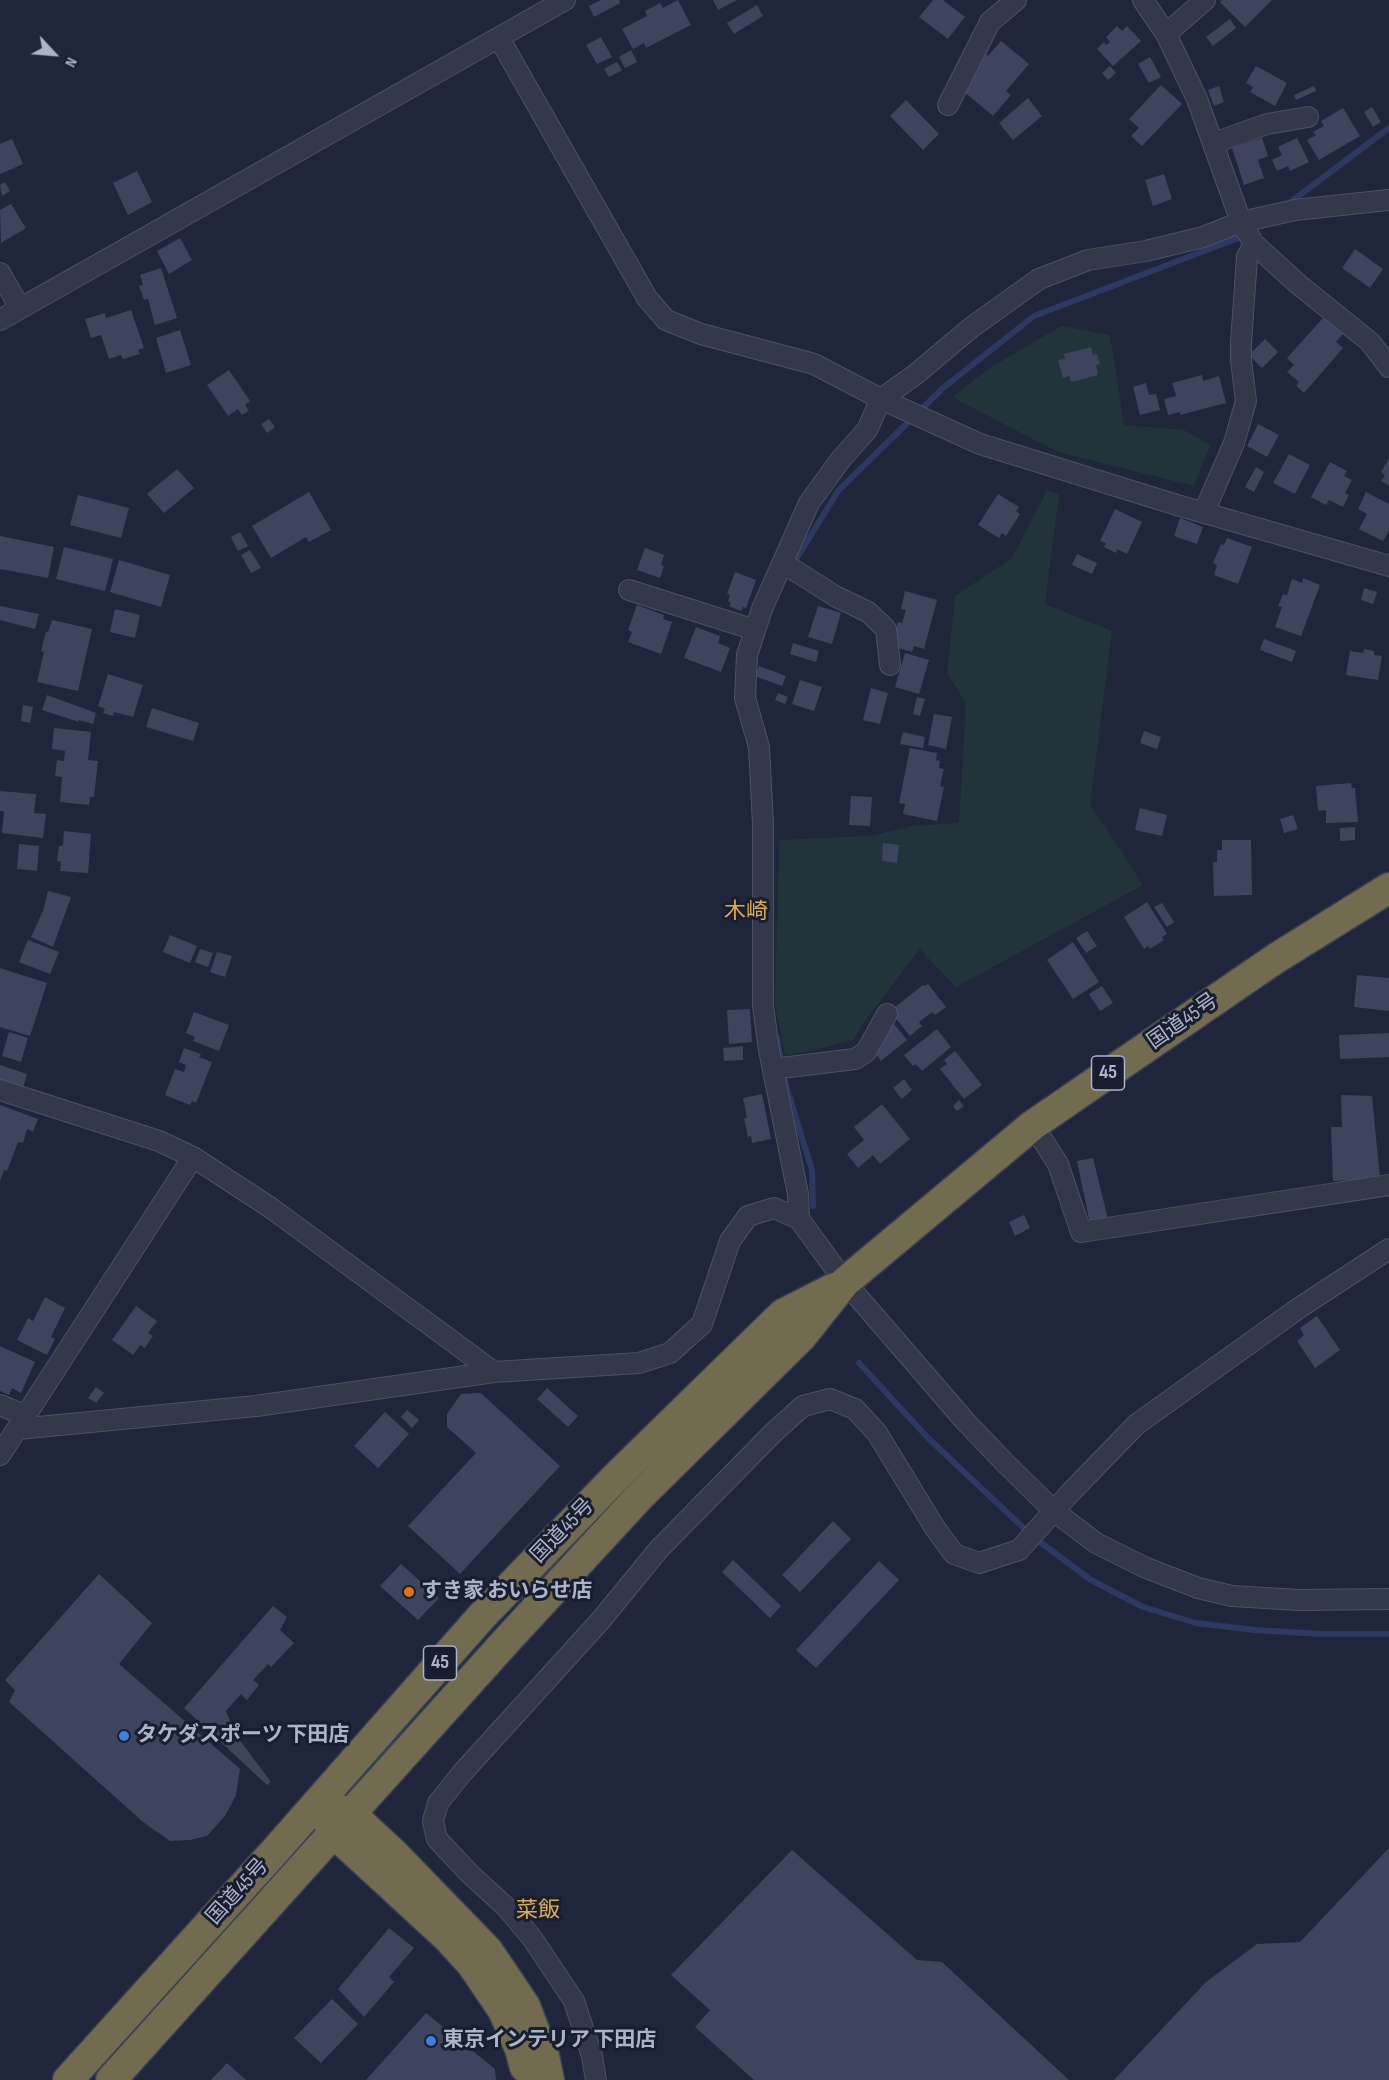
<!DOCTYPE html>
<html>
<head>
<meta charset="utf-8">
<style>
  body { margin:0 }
  #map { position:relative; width:1389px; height:2080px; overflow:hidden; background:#1f263b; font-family:"Sofia Sans Condensed",sans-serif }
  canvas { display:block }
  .north { position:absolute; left:24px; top:24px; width:60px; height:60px; -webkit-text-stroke:4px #181e30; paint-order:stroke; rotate:116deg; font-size:16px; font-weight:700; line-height:24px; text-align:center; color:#adb3c8 }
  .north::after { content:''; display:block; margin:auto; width:21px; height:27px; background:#adb3c8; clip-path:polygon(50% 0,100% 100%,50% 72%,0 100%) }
</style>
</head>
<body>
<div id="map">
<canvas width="1389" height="2080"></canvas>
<div class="north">N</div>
</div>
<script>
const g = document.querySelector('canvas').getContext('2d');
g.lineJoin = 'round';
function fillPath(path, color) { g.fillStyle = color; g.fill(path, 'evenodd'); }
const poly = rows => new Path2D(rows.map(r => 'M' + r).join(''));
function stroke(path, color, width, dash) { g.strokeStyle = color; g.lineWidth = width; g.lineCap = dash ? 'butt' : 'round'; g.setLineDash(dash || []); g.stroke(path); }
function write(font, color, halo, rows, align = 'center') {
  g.font = font + ' "Sofia Sans Condensed","Noto Sans JP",sans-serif'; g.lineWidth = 6; g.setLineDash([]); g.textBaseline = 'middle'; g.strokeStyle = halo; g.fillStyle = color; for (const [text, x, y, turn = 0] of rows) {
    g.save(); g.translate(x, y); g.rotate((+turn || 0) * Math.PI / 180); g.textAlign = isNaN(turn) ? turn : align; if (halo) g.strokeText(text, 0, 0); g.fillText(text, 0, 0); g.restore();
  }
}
const green = poly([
  [1061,326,1110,335,1124,425,1184,430,1210,445,1194,486,1058,452,952,397,990,368],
  [1047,491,1059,494,1045,604,1112,631,1090,805,1143,885,956,987,920,949,867,1018,853,1040,806,1052,785,1055,775,1005,779,840,869,836,913,826,959,823,966,703,947,673,955,596,1012,558]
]);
const stream = poly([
  [1288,204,1389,128],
  [792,566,838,491,943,388,1034,316,1246,235],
  [777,1037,782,1066],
  [784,1079,812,1170,813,1206],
  [859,1363,928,1438,1032,1536,1091,1580,1143,1607,1196,1623,1255,1630,1321,1634,1389,1634]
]);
const building = poly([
  [601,0,619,0,620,3,594,17,589,6],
  [678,0,691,25,646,48,644,43,633,49,622,29,647,16,645,11,660,3,663,8],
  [713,0,737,0,718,10],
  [933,0,943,0,965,17,948,39,919,17],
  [1222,0,1272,0,1245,27,1220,2],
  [757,5,763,16,734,34,727,23],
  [1230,19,1236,28,1213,46,1206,37],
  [1117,26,1122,31,1127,26,1141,41,1113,66,1097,49,1104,42,1106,45,1110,42,1106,37],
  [601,37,612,57,597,64,586,45],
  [1001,41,1029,64,1006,91,1011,95,993,116,961,89,980,66,977,63,984,53,988,56],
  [631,50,637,62,625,68,619,57],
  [1150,57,1161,77,1149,83,1138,64],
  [617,62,622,70,609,77,604,69],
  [1110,66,1116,73,1108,80,1102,73],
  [1256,66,1287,83,1275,106,1250,92,1253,87,1246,83],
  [1161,85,1182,104,1142,146,1131,136,1139,128,1129,119],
  [1219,86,1224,102,1214,106,1208,90],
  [1314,86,1316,91,1296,100,1294,95],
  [1028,98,1042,116,1013,140,999,123],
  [906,100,939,134,923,150,890,116],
  [1372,107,1381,122,1373,127,1364,112],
  [1343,108,1360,136,1319,160,1307,140,1316,135,1313,132,1324,126,1321,121],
  [1262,138,1268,156,1258,160,1264,178,1244,185,1232,148],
  [1297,138,1309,162,1290,171,1288,166,1277,171,1272,160,1282,155,1278,147],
  [12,139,23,164,0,174,0,144],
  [137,171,152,202,128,215,113,183],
  [1164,174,1172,199,1153,206,1145,180],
  [5,182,10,191,2,196,0,185],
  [11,204,26,228,1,243,0,210],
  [180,238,192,260,169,274,157,251],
  [1355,249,1383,269,1370,288,1342,268],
  [161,268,177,318,155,325,148,299,144,300,139,286,143,285,140,275],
  [131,310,144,348,138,350,140,354,123,359,121,355,109,359,101,335,91,338,85,319,105,313,106,318],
  [1324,317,1343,334,1336,342,1343,348,1304,393,1296,386,1299,382,1287,372,1294,365,1287,358],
  [180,330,191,365,166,373,156,338],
  [1265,339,1278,352,1262,368,1249,355],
  [1091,347,1093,355,1097,354,1100,364,1096,365,1098,375,1071,382,1069,376,1063,378,1058,360,1065,359,1064,354],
  [229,370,250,401,245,405,249,411,242,415,238,409,228,416,207,385],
  [1202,375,1203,381,1219,376,1226,403,1180,415,1180,412,1168,415,1164,399,1176,396,1172,383],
  [1146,383,1149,395,1156,394,1160,410,1140,415,1133,387],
  [269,419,275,427,267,433,261,424],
  [1258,424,1279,435,1267,457,1247,446],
  [1289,454,1310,465,1295,494,1273,483],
  [1389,458,1389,486,1381,481,1385,475,1381,472],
  [1330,462,1347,471,1344,476,1352,480,1345,493,1349,495,1343,507,1329,500,1326,505,1311,497],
  [1256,467,1264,472,1254,492,1245,487],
  [177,469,194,488,164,513,147,494],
  [309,492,331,530,309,542,306,537,271,558,252,526],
  [1366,492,1389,504,1389,530,1383,541,1359,529,1367,514,1358,509],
  [998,494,1019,507,1016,511,1020,514,1006,536,1002,533,999,538,978,525],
  [78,495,129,508,121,538,70,525],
  [1115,509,1142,522,1127,554,1117,549,1116,553,1104,547,1106,543,1100,541],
  [1180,518,1203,527,1197,544,1174,536],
  [240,532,248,546,238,551,231,537],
  [0,536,54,547,48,578,0,569],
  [1227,538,1252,547,1238,584,1214,575,1217,565,1213,563,1221,544,1224,545],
  [64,547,113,559,105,591,56,579],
  [645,548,664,555,661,565,664,566,660,578,637,570],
  [250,550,261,568,251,573,241,555],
  [1077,554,1097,563,1092,574,1072,565],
  [119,560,170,575,161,607,110,592],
  [735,572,756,580,746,608,743,607,741,611,729,606,731,603,728,601,730,595,727,594],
  [1303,578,1320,585,1301,636,1275,627,1282,607,1278,606,1283,594,1287,595,1292,579,1302,583],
  [1364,588,1377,592,1373,604,1361,600],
  [905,591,937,600,924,649,914,646,912,652,891,646,898,622,902,623,906,610,901,609],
  [637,605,664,615,663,619,672,622,661,654,628,642,632,632,628,630],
  [0,606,39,614,35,629,0,620],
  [818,606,841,613,832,644,808,637],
  [115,609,140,615,135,638,110,632],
  [52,620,92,629,78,691,37,682,44,652,41,651,46,632,48,632],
  [696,627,720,636,718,643,730,648,721,672,684,658],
  [1264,639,1296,651,1292,662,1260,650],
  [793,643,819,651,816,662,790,654],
  [1364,649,1374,651,1374,655,1382,656,1378,680,1346,675,1350,651,1363,653],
  [905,653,929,660,919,694,895,687],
  [759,666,786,676,782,686,755,676],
  [108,674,143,685,133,717,114,712,113,716,103,713,105,709,98,706],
  [800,680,822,687,814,711,792,704],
  [871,688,888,693,880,724,863,720],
  [778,693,788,697,785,704,775,700],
  [47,695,96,713,93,724,79,720,79,722,42,710],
  [917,697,925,699,920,716,913,714],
  [23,705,33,707,30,723,21,721],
  [152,708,199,723,193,741,146,727],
  [934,714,952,717,946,749,928,745],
  [54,728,91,732,88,760,98,761,94,797,90,797,89,805,60,802,62,777,55,776,57,760,64,761,65,751,52,749],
  [1144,731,1161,737,1157,749,1140,743],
  [903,732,925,737,923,748,900,744],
  [910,748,937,753,936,760,940,761,939,768,944,769,940,786,944,787,937,821,903,814,905,804,899,803],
  [1351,783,1352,788,1355,788,1358,822,1326,823,1326,810,1318,811,1316,786],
  [0,791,36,794,34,813,46,814,43,838,2,833,4,811,0,811],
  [851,796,872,797,870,826,849,825],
  [1140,808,1167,815,1162,836,1135,830],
  [1293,815,1298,829,1284,833,1280,819],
  [1355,827,1355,840,1340,841,1340,828],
  [64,831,91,834,88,873,60,871,61,862,57,861,59,846,63,846],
  [1222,840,1251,840,1252,895,1214,896,1213,862,1217,862,1217,850,1222,850],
  [883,843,899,845,897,863,882,861],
  [19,844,39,846,37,871,17,869],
  [48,891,71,897,53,947,31,937,43,911],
  [1147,902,1167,934,1162,937,1164,940,1150,949,1148,946,1144,949,1124,917],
  [1162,903,1174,922,1167,927,1154,907],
  [1087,931,1097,946,1086,953,1076,938],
  [170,935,197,946,190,963,163,952],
  [28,940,59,952,50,974,19,962],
  [1073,942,1099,982,1073,999,1047,960],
  [200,949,213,953,208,967,195,962],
  [217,952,232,956,225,977,210,972],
  [0,968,47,983,30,1036,0,1027],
  [1357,975,1389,978,1389,1011,1354,1007],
  [928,984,946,1007,935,1015,932,1012,919,1022,922,1026,910,1036,890,1011,923,985,925,986],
  [1102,986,1113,1003,1100,1011,1089,994],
  [750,1009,752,1042,729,1044,727,1010],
  [194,1012,229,1025,219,1051,193,1041,195,1037,186,1033],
  [894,1024,907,1040,881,1061,873,1050,884,1041,880,1036],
  [937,1029,951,1047,922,1071,916,1064,913,1066,904,1055],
  [9,1032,28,1038,21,1062,2,1056],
  [1389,1033,1389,1057,1340,1059,1339,1035],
  [743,1046,743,1060,724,1061,723,1048],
  [184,1048,201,1054,199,1057,212,1062,196,1103,192,1101,190,1105,165,1095,175,1069,184,1072,186,1065,179,1062],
  [955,1051,982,1085,964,1099,940,1069,947,1064,944,1060],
  [0,1065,27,1074,23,1088,0,1080],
  [904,1079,912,1090,902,1099,893,1088],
  [762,1094,771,1139,752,1143,751,1136,748,1137,744,1118,747,1118,743,1098],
  [1341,1095,1372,1096,1380,1179,1333,1181,1331,1127,1342,1127],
  [959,1100,964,1106,957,1111,953,1106],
  [882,1104,910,1139,880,1164,873,1155,858,1168,847,1154,864,1140,854,1127],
  [0,1105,38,1119,33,1132,27,1129,23,1143,18,1142,7,1171,4,1170,0,1181],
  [1093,1158,1108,1219,1090,1224,1077,1161],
  [1024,1215,1030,1228,1015,1236,1009,1222],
  [45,1297,65,1308,51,1337,55,1339,47,1355,17,1340,28,1318,33,1321],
  [136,1306,157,1321,148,1333,153,1336,145,1348,140,1345,133,1355,112,1340],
  [1317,1316,1340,1350,1315,1368,1297,1341,1304,1335,1300,1328],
  [0,1346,35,1362,21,1393,12,1388,9,1395,0,1391],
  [96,1387,104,1393,96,1403,88,1398],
  [547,1388,578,1416,568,1427,537,1399],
  [481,1393,560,1466,460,1574,408,1526,476,1453,447,1427,447,1414,461,1394],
  [407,1410,419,1420,412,1428,401,1417],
  [385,1412,409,1434,378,1468,354,1446],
  [833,1521,851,1539,800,1592,782,1575],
  [733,1560,781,1606,770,1618,722,1572],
  [879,1561,899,1580,816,1668,796,1650],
  [401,1564,439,1598,418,1620,380,1586],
  [99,1574,152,1623,119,1664,240,1769,236,1795,225,1816,207,1836,190,1840,170,1841,143,1822,9,1702,15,1690,5,1680],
  [273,1606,287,1617,280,1630,294,1643,271,1667,268,1664,253,1680,259,1685,247,1700,241,1694,226,1711,236,1735,271,1782,267,1785,184,1708],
  [1389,1848,1389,2080,1114,2080,1206,1982,1257,1944,1300,1942],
  [792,1850,917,1960,942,1962,1069,2080,754,2080,695,2027,710,2010,671,1975],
  [389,1928,414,1948,389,1977,394,1982,364,2017,338,1989],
  [332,1999,358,2024,321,2063,294,2038],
  [426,2013,495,2069,496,2080,366,2080],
  [227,2063,246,2080,211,2080]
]);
const minor = poly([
  [1143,0,1166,34,1197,99,1241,222,1254,244,1298,284,1370,342,1389,367],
  [1166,34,1205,0],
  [499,38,647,298,666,320,701,334,814,364,881,399,980,444,1177,505,1389,566],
  [948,105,990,22,1016,0],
  [1214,143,1267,124,1308,117],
  [0,273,20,308],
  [0,320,565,0],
  [1204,512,1234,443,1246,401,1241,360,1241,343,1247,257,1254,244],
  [783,563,835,596,868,612,886,629,890,665],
  [629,590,755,630],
  [773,1069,855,1059,866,1052,887,1014],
  [0,1090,159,1141,193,1157,271,1208,494,1372],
  [1033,1125,1058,1164,1081,1232,1389,1185],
  [799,1219,798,1194,769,1050,763,1006,763,824,759,747,745,698,747,655,762,609,809,503,841,459,867,430,881,399,916,374,972,327,1039,279,1088,260,1146,251,1203,237,1241,222,1295,210,1389,200],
  [0,1405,26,1416],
  [18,1429,256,1406,494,1372,639,1363,670,1353,702,1324,730,1241,748,1216,774,1208,799,1219,845,1282,965,1421,1005,1463,1054,1511,1096,1543,1144,1567,1198,1588,1232,1596,1299,1600,1389,1599],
  [0,1455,193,1157],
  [596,2080,592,2056,574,2001,532,1938,506,1907,470,1874,437,1839,433,1821,438,1803,462,1773,601,1620,659,1549,774,1432,803,1406,830,1399,855,1409,877,1433,935,1528,954,1554,979,1563,1019,1550,1070,1493,1137,1424,1299,1308,1389,1249]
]);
const highway = poly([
  [332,1807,351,1814,393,1853,488,1951,525,2006,544,2056,549,2080],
  [325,1815,334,1833,448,1938,471,1963,503,2010,520,2049,525,2067],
  [68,2080,275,1851,482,1616,617,1476,783,1314,834,1288],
  [111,2080,508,1639,640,1496,802,1336,845,1282,1033,1125,1275,959,1389,888]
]);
const markers = [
  [409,1592,6,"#e8710a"],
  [124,1736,6,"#3f7fe0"],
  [431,2041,6,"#3f7fe0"]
];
const shields = [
  [1108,1073,33],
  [440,1663,33]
];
const shieldNames = [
  ["45",1108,1073],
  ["45",440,1663]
];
const streetNames = [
  ["国道45号",1183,1022,-35],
  ["国道45号",563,1531,-46],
  ["国道45号",238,1892,-48]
];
const poiNames = [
  ["すき家 おいらせ店",421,1592],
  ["タケダスポーツ 下田店",136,1736],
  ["東京インテリア 下田店",443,2041]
];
const neighbourhoodNames = [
  ["木崎",746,912],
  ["菜飯",538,1911]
];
fillPath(green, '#21343c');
stroke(stream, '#2d3960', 6);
fillPath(building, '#3d445e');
stroke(minor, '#4d5366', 22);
stroke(highway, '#3a4053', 33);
stroke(minor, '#33384b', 20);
stroke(highway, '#726b4f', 30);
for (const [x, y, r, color] of markers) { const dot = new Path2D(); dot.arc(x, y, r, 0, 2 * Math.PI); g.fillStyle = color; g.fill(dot); stroke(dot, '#181e30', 2); }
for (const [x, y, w] of shields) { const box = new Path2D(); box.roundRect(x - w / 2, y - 17, w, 34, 4.5); g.fillStyle = '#181e30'; g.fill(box); stroke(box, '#adb3c8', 1.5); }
write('bold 20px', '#adb3c8', null, shieldNames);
write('21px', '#adb3c8', '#181e30', streetNames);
write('bold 21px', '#adb3c8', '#181e30', poiNames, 'left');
write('22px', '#deaa52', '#181e30', neighbourhoodNames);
</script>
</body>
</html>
